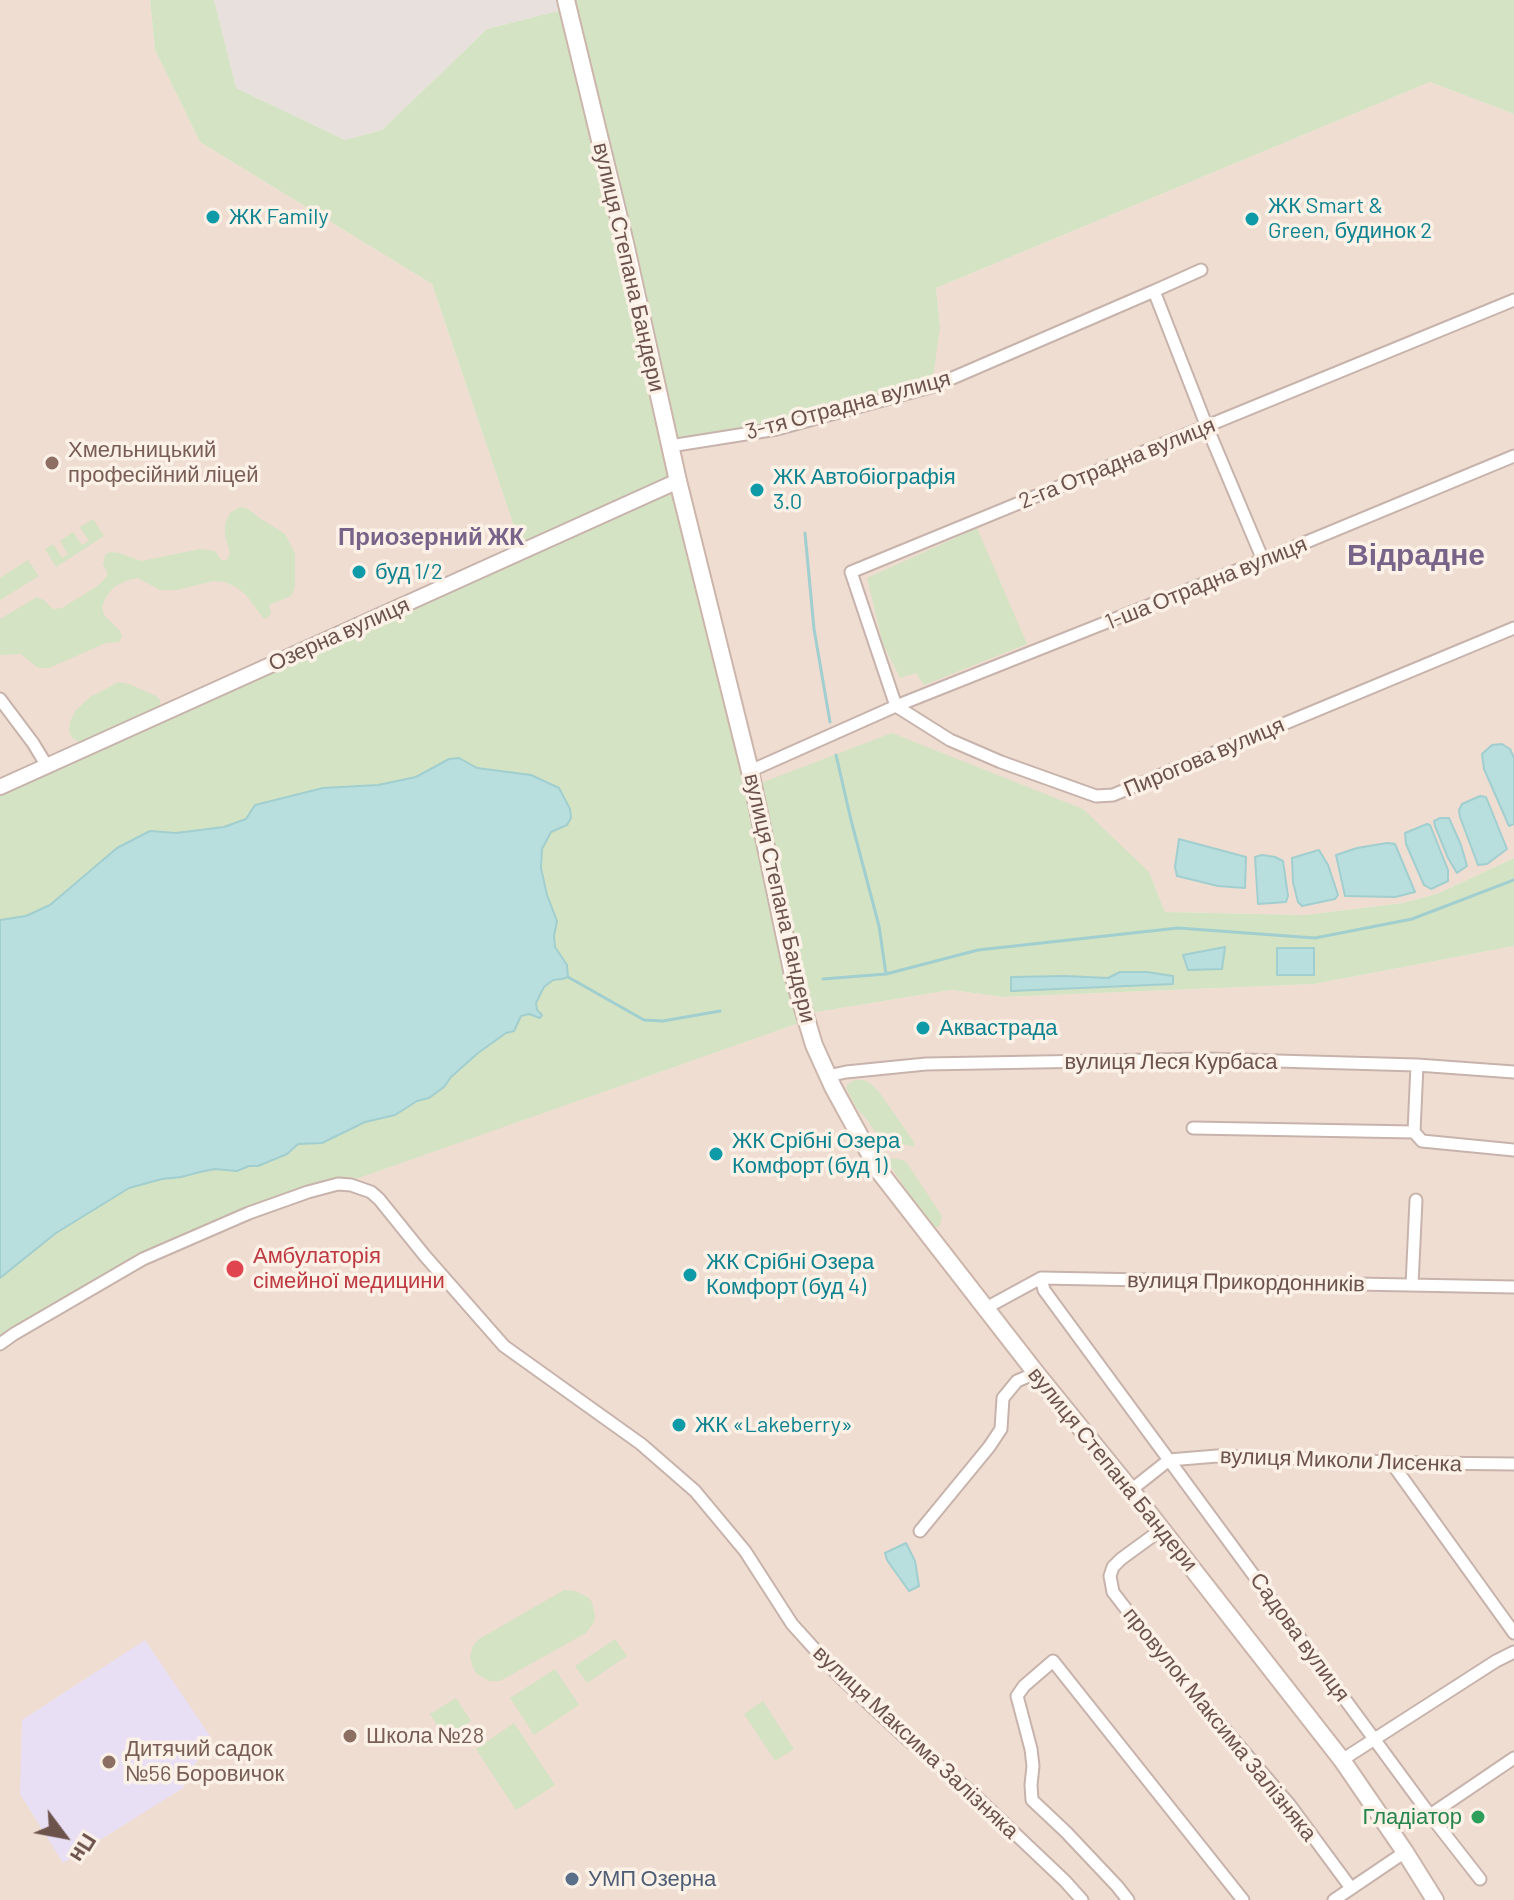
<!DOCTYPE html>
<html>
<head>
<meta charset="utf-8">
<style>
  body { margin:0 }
  #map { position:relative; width:1514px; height:1900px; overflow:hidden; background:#f8ece2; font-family:Barlow,sans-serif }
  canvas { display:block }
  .north { position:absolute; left:24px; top:1796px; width:80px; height:80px; -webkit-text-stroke:6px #fcf1e7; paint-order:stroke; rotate:122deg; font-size:22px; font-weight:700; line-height:32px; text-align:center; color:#6c534c }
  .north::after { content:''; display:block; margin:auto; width:28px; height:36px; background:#6c534c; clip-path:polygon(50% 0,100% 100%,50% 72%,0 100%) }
</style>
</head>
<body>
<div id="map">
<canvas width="1514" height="1900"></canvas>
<div class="north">Пн</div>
</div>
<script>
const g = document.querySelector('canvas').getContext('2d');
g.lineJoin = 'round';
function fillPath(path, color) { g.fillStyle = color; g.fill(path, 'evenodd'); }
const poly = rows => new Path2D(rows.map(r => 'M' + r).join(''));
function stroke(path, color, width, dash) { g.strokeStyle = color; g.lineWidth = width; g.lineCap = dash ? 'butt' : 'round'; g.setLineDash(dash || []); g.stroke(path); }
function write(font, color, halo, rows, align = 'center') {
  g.font = font + ' Barlow,sans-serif'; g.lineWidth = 7; g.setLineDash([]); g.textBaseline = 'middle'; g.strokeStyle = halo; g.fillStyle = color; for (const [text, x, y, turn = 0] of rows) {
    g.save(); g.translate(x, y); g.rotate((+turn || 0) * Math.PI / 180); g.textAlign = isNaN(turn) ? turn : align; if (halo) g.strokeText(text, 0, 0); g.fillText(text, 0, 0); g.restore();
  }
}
const residential = poly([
  [0,0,150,0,155,50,200,142,432,284,521,547,0,782],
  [1430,82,1514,114,1514,858,1439,893,1403,903,1305,915,1165,912,1149,872,758,784,674,441,940,327,936,288],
  [1514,946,1514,1900,1441,1900,883,1168,837,1085,810,1013,951,990,1003,997,1314,984],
  [802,1022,875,1174,1338,1763,1430,1900,0,1900,0,1350,16,1338,145,1264,251,1217,351,1180]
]);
const industrial = poly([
  [214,0,564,0,566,9,487,29,382,130,345,140,236,88]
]);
const education = poly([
  [145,1640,210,1736,183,1788,63,1863,20,1794,22,1720]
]);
const green = poly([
  [150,0,214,0,236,88,345,140,382,130,487,29,566,9,673,479,521,547,432,284,200,142,155,50],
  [571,0,1514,0,1514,114,1430,82,936,288,940,327,933,378,876,398,816,414,736,431,674,441],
  [675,488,802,1022,140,1255,92,1282,0,1338,0,793],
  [240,507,248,509,261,519,285,534,295,553,295,587,291,596,269,605,271,613,268,617,264,619,246,595,236,587,225,582,213,581,177,590,160,590,138,578,128,580,114,587,106,597,102,607,104,615,120,631,122,636,119,642,106,643,49,668,38,668,21,654,0,655,0,619,37,597,45,601,53,609,62,608,99,585,107,576,107,571,103,565,105,555,110,552,119,553,141,561,200,549,215,551,221,560,227,560,230,553,225,535,225,523,230,513],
  [93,519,104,536,56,567,45,549,53,544,62,558,68,554,60,541,73,532,82,545,89,541,80,527],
  [977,528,1027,644,924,685,916,673,900,678,883,644,867,578],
  [28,560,39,576,0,600,0,578],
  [119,682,129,684,156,696,160,700,160,705,158,708,80,742,72,738,69,731,70,722,75,711,90,697],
  [892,733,1083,809,1149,872,1165,912,1305,915,1403,903,1439,893,1514,858,1514,946,1314,984,1003,997,951,990,810,1013,798,974,758,784],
  [855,1080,864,1080,871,1084,879,1092,914,1142,914,1147,883,1139,873,1129,865,1117,857,1109,846,1088,848,1084],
  [888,1158,903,1160,907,1163,942,1216,940,1225,933,1229,887,1161],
  [564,1590,575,1591,588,1597,592,1602,595,1616,594,1622,586,1633,500,1681,489,1681,477,1674,473,1668,470,1657,473,1646,479,1639],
  [615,1639,627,1656,587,1683,575,1666],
  [555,1669,579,1705,534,1735,510,1698],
  [456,1698,471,1721,445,1738,430,1714],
  [763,1701,794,1749,775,1761,744,1714],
  [514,1723,555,1785,516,1810,476,1749]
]);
const water = poly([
  [1502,744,1510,749,1514,758,1514,824,1509,826,1484,769,1482,754,1492,745,1502,744],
  [459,758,477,768,531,775,559,788,570,809,571,818,567,825,551,832,542,849,541,868,547,895,557,921,554,936,555,947,567,965,568,977,562,979,553,980,544,987,536,1003,537,1010,542,1015,540,1018,529,1014,521,1016,514,1031,506,1033,478,1053,451,1077,444,1087,429,1098,417,1101,395,1115,365,1122,322,1143,298,1144,287,1154,258,1166,249,1166,237,1171,215,1169,200,1172,181,1177,162,1179,129,1188,56,1233,0,1278,0,920,26,916,50,905,117,848,150,831,176,833,224,827,246,819,255,805,323,788,378,785,416,777,449,759,459,758],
  [1480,796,1486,797,1507,849,1487,864,1478,865,1460,817,1459,810,1462,804,1480,796],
  [1440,818,1449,818,1461,845,1467,866,1457,873,1448,858,1435,826,1434,821,1440,818],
  [1427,824,1430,825,1448,870,1448,881,1431,889,1424,885,1406,844,1405,833,1427,824],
  [1179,839,1246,857,1245,888,1218,886,1177,876,1175,867,1179,839],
  [1387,843,1395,844,1415,892,1395,897,1345,896,1336,855,1357,848,1387,843],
  [1319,850,1328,865,1338,895,1335,899,1302,906,1298,902,1293,882,1292,858,1319,850],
  [1262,855,1275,857,1283,861,1288,896,1286,902,1258,904,1255,857,1262,855],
  [1225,947,1222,969,1188,970,1183,955,1225,947],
  [1277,948,1314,948,1314,975,1277,975,1277,948],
  [1120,972,1147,972,1173,976,1173,984,1011,991,1011,977,1065,976,1108,978,1120,972],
  [906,1543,915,1561,919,1586,909,1591,887,1560,885,1553,906,1543]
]);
const stream = poly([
  [805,533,814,629,830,722],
  [836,755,851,820,879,926,886,974],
  [568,977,644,1020,663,1021,720,1011],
  [823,979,886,974,978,950,1178,928,1315,938,1412,919,1514,880]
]);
const minor = poly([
  [1201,270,1154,291,1207,427,1263,560],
  [670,446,777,429,934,386,1154,291],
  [0,699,33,743,47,766],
  [896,706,851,572,1514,300],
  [896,706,950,740,1001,762,1096,796,1113,795,1514,628],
  [750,771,896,706,1263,560,1514,456],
  [828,1076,846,1072,926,1064,1207,1059,1417,1065,1514,1072],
  [1193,1128,1414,1132,1422,1141,1514,1150],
  [1414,1132,1417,1065],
  [1041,1278,1044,1290,1430,1815,1480,1879],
  [1412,1285,1416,1200],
  [986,1308,1041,1278,1514,1287],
  [0,1344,14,1334,143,1259,249,1213,308,1192,338,1184,351,1185,371,1192,379,1199,425,1256,504,1346,641,1444,695,1491,745,1551,792,1624,839,1676,908,1740,969,1790,1065,1881,1082,1900],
  [1169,1460,1217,1456,1423,1463,1514,1464],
  [1391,1462,1514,1633],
  [1131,1490,1169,1460],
  [1162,1529,1121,1559,1113,1567,1110,1576,1113,1592,1165,1660,1289,1804,1351,1888],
  [920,1531,989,1447,1001,1429,1003,1398,1017,1381,1036,1373],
  [1342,1760,1496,1661,1514,1652],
  [1430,1815,1514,1758],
  [1128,1900,1117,1886,1066,1832,1032,1800,1031,1785,1033,1766,1031,1749,1017,1696,1024,1686,1053,1661,1243,1900],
  [1334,1900,1405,1852]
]);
const tertiary = poly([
  [0,787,678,481]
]);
const secondary = poly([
  [566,0,625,243,678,481,750,771,793,975,814,1045,833,1087,879,1171,1036,1373,1131,1490,1342,1760,1405,1852,1435,1900]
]);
const markers = [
  [213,217,8,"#0f9aa8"],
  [1252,219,8,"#0f9aa8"],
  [52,463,8,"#8d6e63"],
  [757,490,8,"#0f9aa8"],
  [359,572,8,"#0f9aa8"],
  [923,1028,8,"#0f9aa8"],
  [716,1154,8,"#0f9aa8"],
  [235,1269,10,"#e0444e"],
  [690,1275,8,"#0f9aa8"],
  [679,1425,8,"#0f9aa8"],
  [350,1736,8,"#8d6e63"],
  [109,1762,8,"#8d6e63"],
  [1478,1817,8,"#2e9e5b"],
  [572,1879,8,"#5c6f8a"]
];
const cultureNames = [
  ["ЖК Smart &",1268,206],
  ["Green, будинок 2",1268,231],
  ["ЖК Family",229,217],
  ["ЖК Автобіографія",773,477],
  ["3.0",773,502],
  ["буд 1/2",375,572],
  ["Аквастрада",939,1028],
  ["ЖК Срібні Озера",732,1141],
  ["Комфорт (буд 1)",732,1166],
  ["ЖК Срібні Озера",706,1262],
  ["Комфорт (буд 4)",706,1287],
  ["ЖК «Lakeberry»",695,1425]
];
const streetNames = [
  ["вулиця Степана Бандери",629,267,77],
  ["3-тя Отрадна вулиця",848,405,-15],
  ["2-га Отрадна вулиця",1117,463,-22],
  ["1-ша Отрадна вулиця",1206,583,-22],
  ["Озерна вулиця",339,634,-24],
  ["Пирогова вулиця",1204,757,-23],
  ["вулиця Степана Бандери",780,898,77],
  ["вулиця Леся Курбаса",1171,1062],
  ["вулиця Прикордонників",1246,1282,1],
  ["вулиця Миколи Лисенка",1341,1460,2],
  ["вулиця Степана Бандери",1113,1469,51],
  ["Садова вулиця",1300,1637,54],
  ["провулок Максима Залізняка",1220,1724,51],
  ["вулиця Максима Залізняка",916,1742,43]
];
const educationNames = [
  ["Хмельницький",68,450],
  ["професійний ліцей",68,475],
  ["Школа №28",366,1736],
  ["Дитячий садок",125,1749],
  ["№56 Боровичок",125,1774]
];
const healthNames = [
  ["Амбулаторія",253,1256],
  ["сімейної медицини",253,1281]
];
const leisureNames = [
  ["Гладіатор",1462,1817]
];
const serviceNames = [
  ["УМП Озерна",588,1879]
];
const neighbourhoodNames = [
  ["Приозерний ЖК",431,537]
];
const districtNames = [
  ["Відрадне",1416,555]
];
fillPath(residential, '#efddd1');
fillPath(industrial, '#e8e0dc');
fillPath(education, '#e9dff4');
fillPath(green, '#d4e3c3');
fillPath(water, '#b9dede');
stroke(water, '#a1cecf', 2);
stroke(stream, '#a1cecf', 3);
stroke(minor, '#c7b3ab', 15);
stroke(tertiary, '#c7b3ab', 18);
stroke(secondary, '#ccb5ab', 20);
stroke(minor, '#fff', 11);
stroke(tertiary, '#fff', 14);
stroke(secondary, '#fff', 16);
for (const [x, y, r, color] of markers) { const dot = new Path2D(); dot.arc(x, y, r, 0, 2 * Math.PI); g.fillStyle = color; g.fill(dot); stroke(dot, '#fcf1e7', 3); }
write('22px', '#0d838f', '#fcf1e7', cultureNames, 'left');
write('22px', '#6c534c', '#fcf1e7', streetNames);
write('22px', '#785e54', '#fcf1e7', educationNames, 'left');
write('22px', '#be3a42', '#fcf1e7', healthNames, 'left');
write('22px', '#27864d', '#fcf1e7', leisureNames, 'right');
write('22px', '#4e5e75', '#fcf1e7', serviceNames, 'left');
write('bold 24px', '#786489', '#fcf1e7', neighbourhoodNames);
write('bold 30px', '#786489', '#fcf1e7', districtNames);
</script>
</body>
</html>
